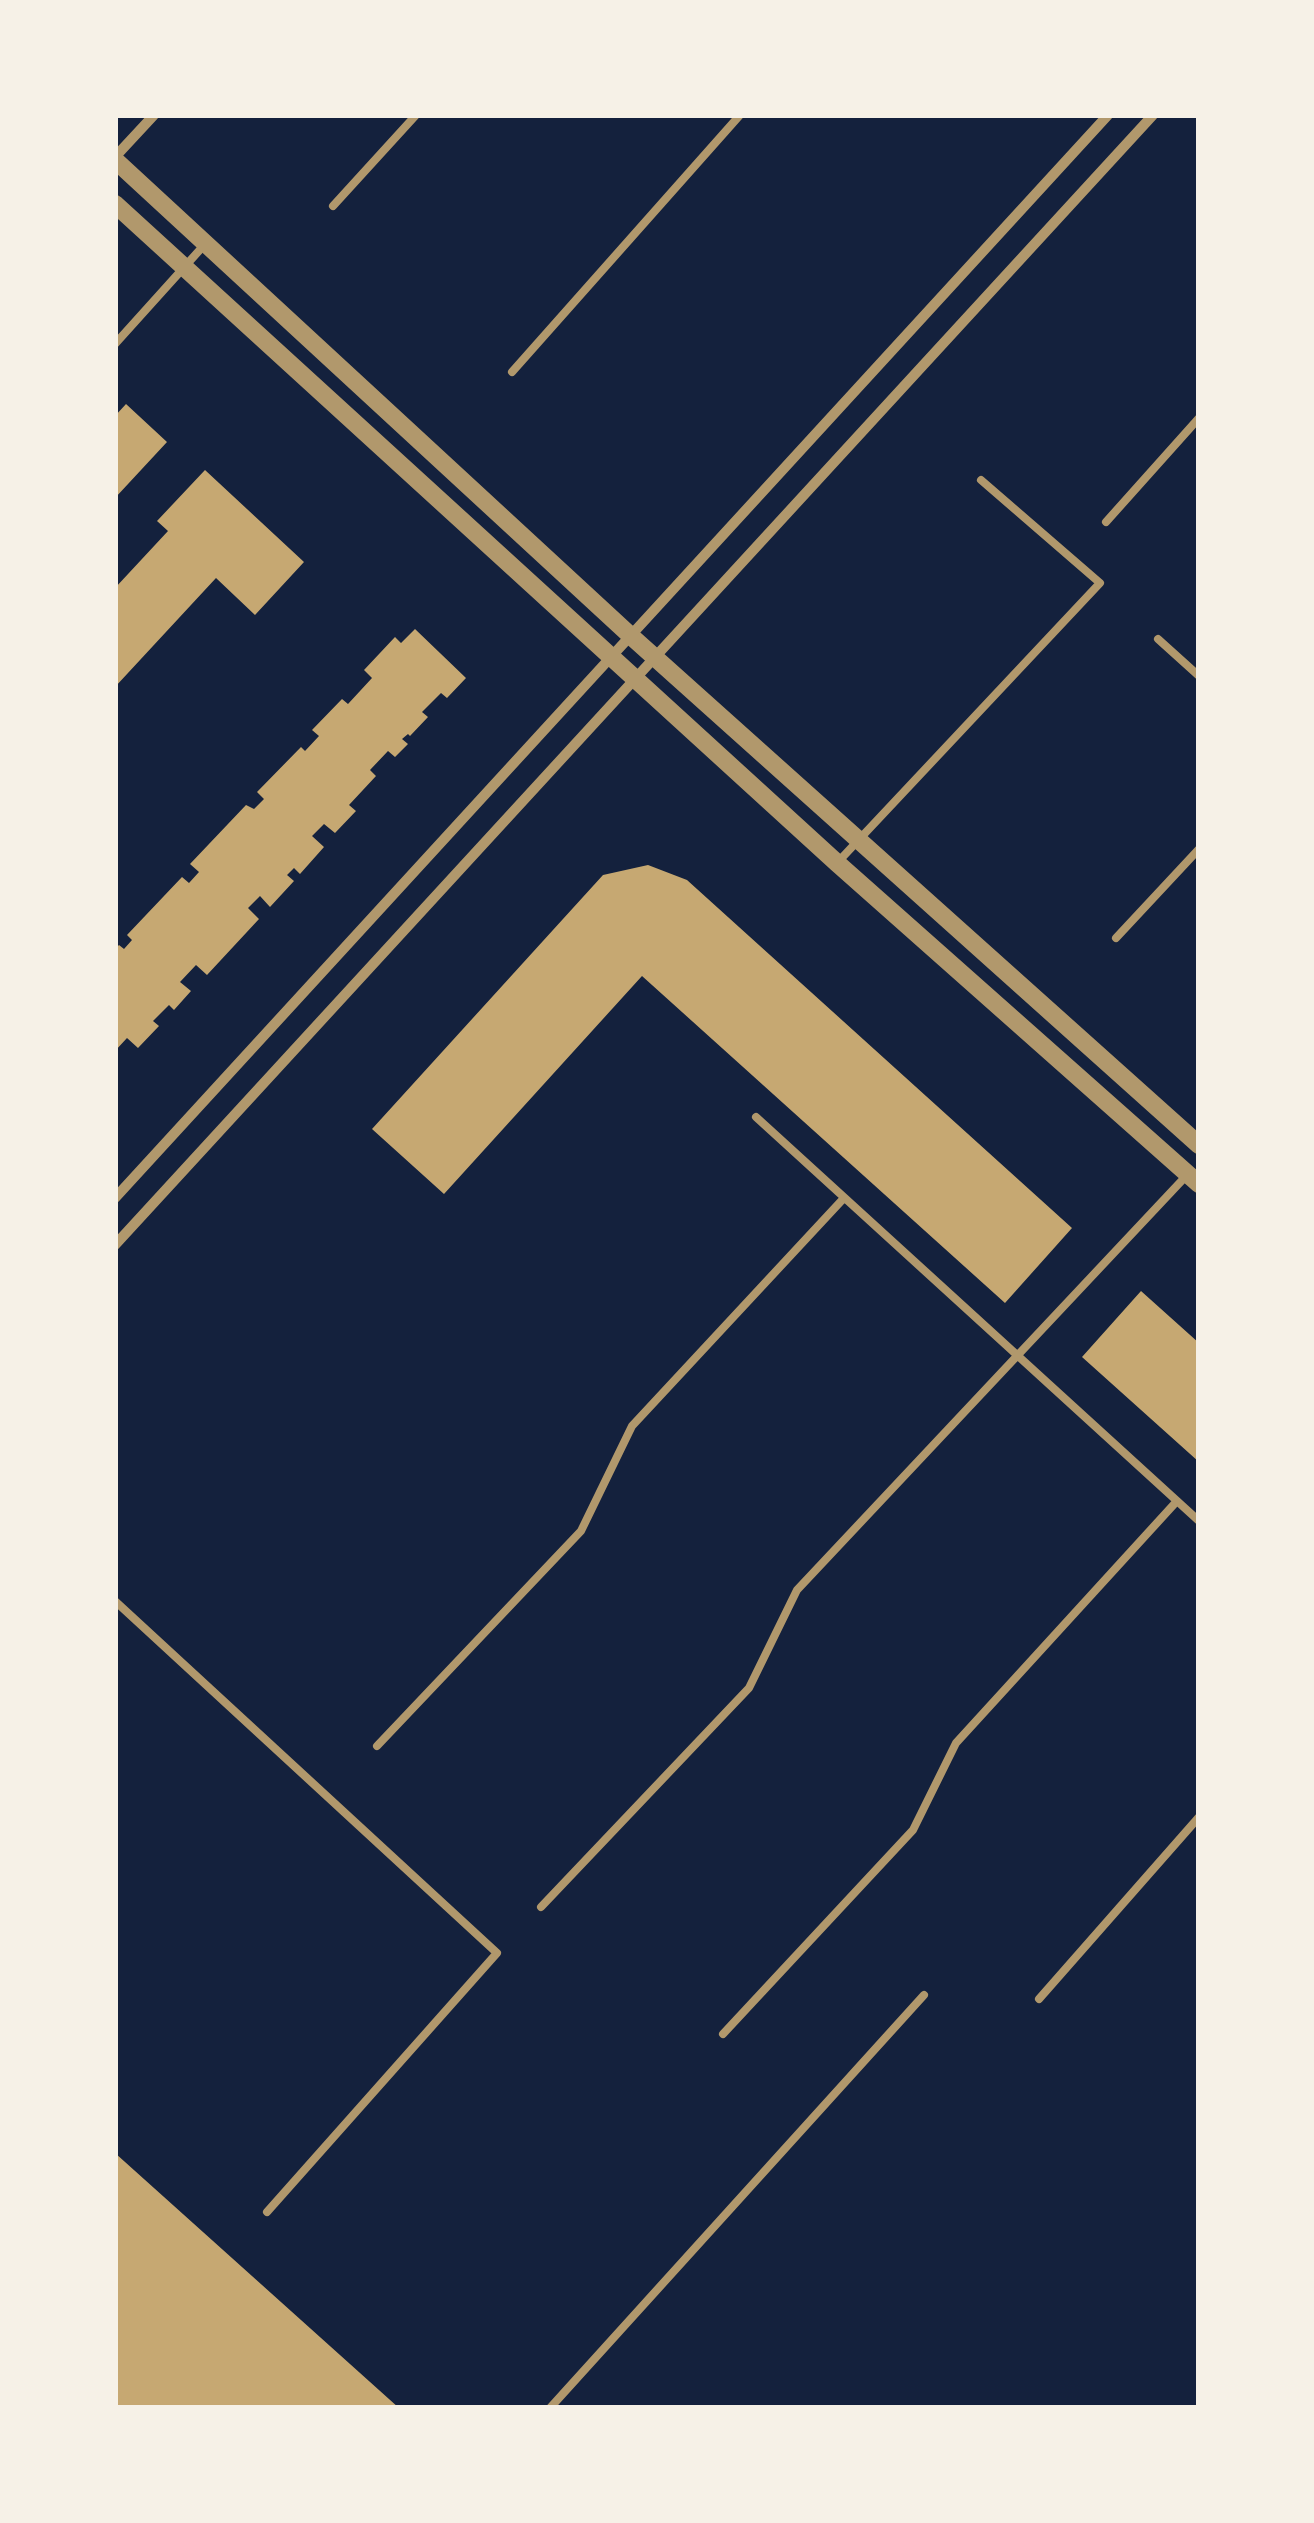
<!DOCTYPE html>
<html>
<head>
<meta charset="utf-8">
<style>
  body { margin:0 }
  #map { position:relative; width:1314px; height:2523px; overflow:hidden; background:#14213d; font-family:"IBM Plex Serif",serif }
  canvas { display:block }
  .frame { position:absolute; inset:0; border:118px solid #f6f1e7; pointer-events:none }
</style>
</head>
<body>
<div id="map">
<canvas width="1314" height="2523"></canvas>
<div class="frame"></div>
</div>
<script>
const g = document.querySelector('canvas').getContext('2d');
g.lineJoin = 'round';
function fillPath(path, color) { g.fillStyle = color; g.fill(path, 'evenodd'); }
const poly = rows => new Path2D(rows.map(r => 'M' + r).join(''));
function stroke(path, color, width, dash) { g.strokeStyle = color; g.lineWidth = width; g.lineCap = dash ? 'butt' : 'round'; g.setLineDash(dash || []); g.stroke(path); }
const building = poly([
  [126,404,167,442,115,498,115,416],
  [205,470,304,562,255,615,216,578,115,687,115,588,168,531,157,521],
  [415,629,466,678,447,698,441,693,422,712,428,717,410,736,408,734,402,739,408,744,395,757,388,751,370,770,376,776,349,805,356,811,335,833,324,824,312,836,324,847,300,874,294,868,287,875,294,881,270,907,260,896,248,908,259,919,207,975,196,965,180,982,191,991,174,1010,169,1005,153,1021,159,1026,138,1048,127,1038,115,1051,115,949,119,945,124,949,132,940,127,935,182,877,189,883,199,872,190,864,246,805,254,809,264,799,257,792,301,747,305,751,319,736,312,730,342,699,348,704,372,678,364,670,395,637,401,643],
  [648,865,687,880,1072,1228,1005,1303,642,976,444,1194,372,1129,603,875],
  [1141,1291,1199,1343,1199,1462,1082,1357],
  [115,2153,399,2408,115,2408]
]);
const service = poly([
  [333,206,416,115],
  [115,344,206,243],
  [512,372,740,115],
  [1106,522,1199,418],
  [1158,639,1199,676],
  [837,863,1100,583,981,480],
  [1116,938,1199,849],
  [756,1117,1199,1521],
  [115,1601,497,1953,267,2212],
  [377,1746,581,1531,632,1426,844,1198],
  [541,1907,749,1688,797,1590,1188,1174],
  [1039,1999,1199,1817],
  [723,2034,913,1830,956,1743,1177,1501],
  [550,2408,924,1995]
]);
const minor = poly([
  [115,157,154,115],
  [115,1198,1108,115],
  [115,1245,1153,115]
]);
const tertiary = poly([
  [115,160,632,637,1199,1145],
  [115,204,837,863,1199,1184]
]);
fillPath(building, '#c6a872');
stroke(service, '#b1986c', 8);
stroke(minor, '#b1986c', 10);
stroke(tertiary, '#b1986c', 18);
</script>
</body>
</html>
